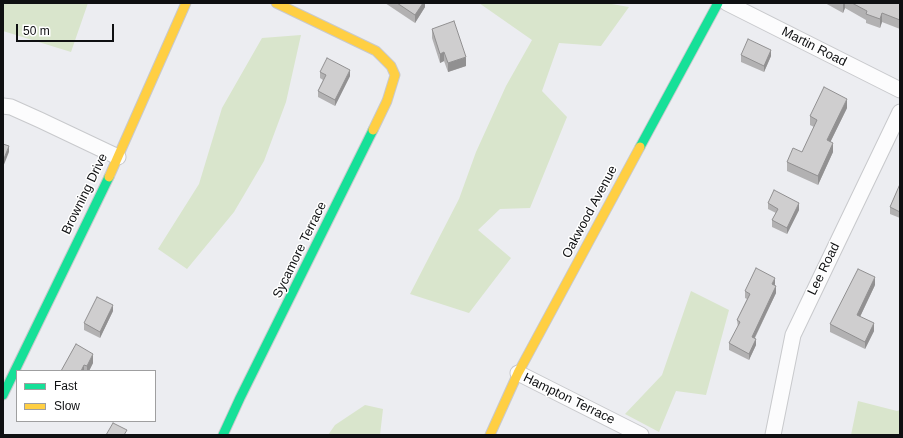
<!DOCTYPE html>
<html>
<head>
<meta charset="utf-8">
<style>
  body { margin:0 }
  #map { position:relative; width:903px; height:438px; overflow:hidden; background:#ecedf1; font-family:Helvetica,sans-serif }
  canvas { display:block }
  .frame { position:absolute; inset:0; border:4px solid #0f1012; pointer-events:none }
  .legend { position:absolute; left:16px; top:370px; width:140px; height:52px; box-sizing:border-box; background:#fff; border:1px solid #9f9fa0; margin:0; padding:5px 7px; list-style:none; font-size:12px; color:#0f1012 }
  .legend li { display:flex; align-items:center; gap:8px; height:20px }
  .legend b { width:20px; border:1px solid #9f9fa0 }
  .scale { position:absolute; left:16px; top:24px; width:98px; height:18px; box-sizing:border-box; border:2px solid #0f1012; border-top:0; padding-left:5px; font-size:12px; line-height:14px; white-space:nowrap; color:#0f1012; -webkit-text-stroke:3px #fff; paint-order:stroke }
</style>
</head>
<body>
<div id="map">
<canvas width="903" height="438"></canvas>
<div class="frame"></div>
<ul class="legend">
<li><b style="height:5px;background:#16e098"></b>Fast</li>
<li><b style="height:5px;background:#ffcf43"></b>Slow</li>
</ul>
<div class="scale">50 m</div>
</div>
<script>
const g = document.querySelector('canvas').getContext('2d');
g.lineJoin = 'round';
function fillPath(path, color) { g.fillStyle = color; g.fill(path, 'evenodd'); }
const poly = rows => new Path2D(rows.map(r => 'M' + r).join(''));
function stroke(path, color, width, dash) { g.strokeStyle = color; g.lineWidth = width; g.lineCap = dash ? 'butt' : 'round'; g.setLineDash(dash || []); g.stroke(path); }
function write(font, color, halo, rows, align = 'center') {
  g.font = font + ' Helvetica,sans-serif'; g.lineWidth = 3; g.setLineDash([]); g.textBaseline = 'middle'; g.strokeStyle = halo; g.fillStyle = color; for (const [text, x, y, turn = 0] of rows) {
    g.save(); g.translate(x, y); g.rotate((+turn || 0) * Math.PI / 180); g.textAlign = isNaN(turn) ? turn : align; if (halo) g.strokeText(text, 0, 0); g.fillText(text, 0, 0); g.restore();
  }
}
const green = poly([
  [3,3,88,3,71,52,3,31],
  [479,3,606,3,629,7,601,46,559,43,542,91,567,117,530,208,500,209,478,230,511,258,469,313,410,294,459,199,476,152,506,86,532,40],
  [301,35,286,102,264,161,234,212,187,269,158,249,199,184,222,108,262,38],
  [691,291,729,310,706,395,676,391,659,432,625,414,662,375],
  [858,401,897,411,900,410,900,435,851,435],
  [365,405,383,409,380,435,328,435,335,425]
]);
const street = poly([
  [727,3,900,90],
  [3,106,11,107,40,120,118,157],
  [518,373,641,435],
  [773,435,793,335,900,112]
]);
const fast = poly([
  [640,147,718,3],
  [3,395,109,177],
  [223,435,240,398,373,130]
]);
const slow = poly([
  [276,3,376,51,391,66,395,75,387,101,373,130],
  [109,177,186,3],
  [490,435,518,373,640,147]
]);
const wall = poly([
  [385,3,425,3,425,7,415,23],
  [825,3,900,3,900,29,882,22,880,28,866,23,866,20,845,8,843,13],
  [432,29,466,66,448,72,444,61,440,63,432,38],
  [741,55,771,56,764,72,741,62],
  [320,72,350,76,335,106,318,97,318,91,323,80,320,78],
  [847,108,830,142,833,152,818,185,787,171,787,162,802,152,814,127,810,125,810,116],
  [900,184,900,218,890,214,890,207],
  [768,203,799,210,787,234,772,227,772,220,776,213,768,209],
  [775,284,774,286,776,293,755,338,756,345,749,360,729,350,729,343,738,327,737,320,747,299,745,298,745,291],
  [875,285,860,317,874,331,865,349,830,332,830,324],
  [113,311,100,338,84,330,84,323],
  [76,344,93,363,89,371,61,371]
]);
const shadedWall = poly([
  [423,3,425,3,425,7,415,23,415,15],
  [843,3,845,3,845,8,843,13],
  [882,13,882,22,880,28,880,19],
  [771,50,771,56,764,72,764,66],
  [444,52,444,61,440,63,440,54],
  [466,57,466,66,448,72,448,63],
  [350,70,350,76,335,106,335,100],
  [847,99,847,108,827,149,827,140],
  [833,143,833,152,818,185,818,176],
  [9,146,9,152,3,167,3,161],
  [799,203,799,210,787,234,787,228],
  [875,277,875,285,857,323,857,315],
  [775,278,775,284,772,291,772,284],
  [776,286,776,293,752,343,752,337],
  [113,305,113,311,100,338,100,332],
  [874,323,874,331,865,349,865,342],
  [756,339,756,345,749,360,749,354],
  [93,354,93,363,89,371,87,371,87,366],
  [84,365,84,371,81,371]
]);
const building = poly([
  [397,3,423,3,415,15,397,3],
  [852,3,900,3,900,20,882,13,880,19,866,14,867,11,852,3],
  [454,21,466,57,448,63,444,52,440,54,432,29,454,21],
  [748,39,771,50,764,66,741,55,748,39],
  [327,58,350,70,335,100,318,91,326,75,320,72,327,58],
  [824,87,847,99,827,140,833,143,818,176,787,162,793,148,802,152,817,120,810,116,824,87],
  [3,144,9,146,3,161,3,144],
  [900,184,900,212,890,207,900,184],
  [774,190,799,203,787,228,772,220,778,209,768,203,774,190],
  [756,268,775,278,772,284,776,286,752,337,756,339,749,354,729,343,740,322,737,320,750,294,745,291,756,268],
  [858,269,875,277,857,315,874,323,865,342,830,324,858,269],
  [97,297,113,305,100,332,84,323,97,297],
  [76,344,93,354,87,366,84,365,81,371,61,371,76,344],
  [113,423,127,430,124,435,106,435,113,423]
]);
const streetNames = [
  ["Martin Road",814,47,27],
  ["Browning Drive",85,194,-64],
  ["Oakwood Avenue",590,212,-62],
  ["Sycamore Terrace",300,250,-64],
  ["Lee Road",824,269,-64],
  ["Hampton Terrace",569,399,26]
];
fillPath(green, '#d9e5cc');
stroke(street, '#c8c9cc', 17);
stroke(fast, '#c8c9cc', 11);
stroke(slow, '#c8c9cc', 11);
stroke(street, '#fcfcfd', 15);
stroke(fast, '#16e098', 9);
stroke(slow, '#ffcf43', 9);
fillPath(wall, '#b2b1b2');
fillPath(shadedWall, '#919091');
fillPath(building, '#cfcecf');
stroke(building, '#919091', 1);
write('13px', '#0f1012', '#fff', streetNames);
</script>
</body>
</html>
